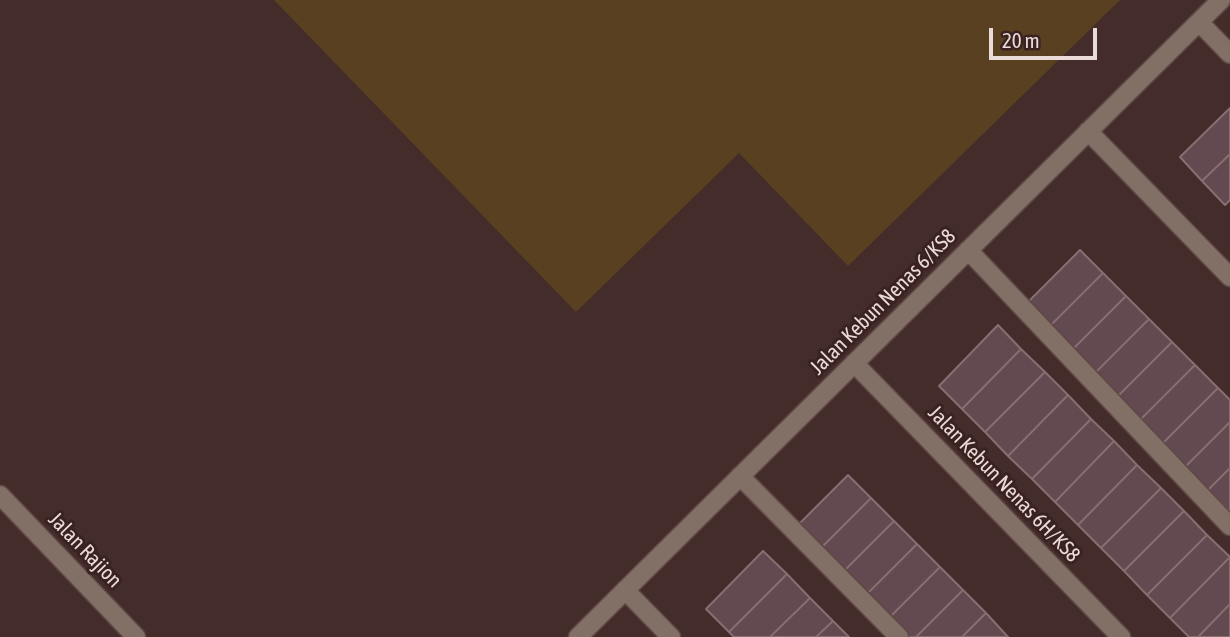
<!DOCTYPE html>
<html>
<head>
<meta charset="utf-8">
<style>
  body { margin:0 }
  #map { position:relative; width:1230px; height:637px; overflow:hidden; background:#442c2a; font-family:"Asap Condensed",sans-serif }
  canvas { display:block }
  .scale { position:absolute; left:989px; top:28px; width:108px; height:32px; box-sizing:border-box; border:4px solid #eadad8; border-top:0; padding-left:9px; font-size:21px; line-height:24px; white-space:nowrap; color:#eadad8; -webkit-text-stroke:5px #392220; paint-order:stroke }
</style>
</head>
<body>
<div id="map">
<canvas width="1230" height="637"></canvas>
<div class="scale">20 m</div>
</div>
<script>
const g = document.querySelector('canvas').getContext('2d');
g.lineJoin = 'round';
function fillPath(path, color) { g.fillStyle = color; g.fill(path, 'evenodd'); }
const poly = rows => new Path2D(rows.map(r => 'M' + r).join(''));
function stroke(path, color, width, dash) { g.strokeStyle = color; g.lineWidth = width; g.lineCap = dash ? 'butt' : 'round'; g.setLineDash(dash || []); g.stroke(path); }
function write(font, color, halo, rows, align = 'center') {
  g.font = font + ' "Asap Condensed",sans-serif'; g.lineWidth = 6; g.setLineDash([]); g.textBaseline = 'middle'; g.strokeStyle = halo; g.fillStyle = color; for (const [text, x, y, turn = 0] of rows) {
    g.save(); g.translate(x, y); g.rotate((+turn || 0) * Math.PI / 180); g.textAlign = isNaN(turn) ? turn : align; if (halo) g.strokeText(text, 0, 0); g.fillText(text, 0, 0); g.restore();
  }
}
const green = poly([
  [274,0,1120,0,848,266,739,153,576,312]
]);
const building = poly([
  [1230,108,1230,154,1202,181,1180,157,1230,108],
  [1230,154,1230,200,1225,205,1202,181,1230,154],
  [1080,250,1103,273,1047,329,1024,306,1080,250],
  [1103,273,1126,296,1070,352,1047,329,1103,273],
  [1126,296,1149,319,1093,375,1070,352,1126,296],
  [1149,319,1172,342,1116,398,1093,375,1149,319],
  [998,325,1021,349,962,409,939,386,998,325],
  [1172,342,1195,365,1139,421,1116,398,1172,342],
  [1021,349,1045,372,985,432,962,409,1021,349],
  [1195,365,1218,388,1162,444,1139,421,1195,365],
  [1045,372,1068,395,1008,456,985,432,1045,372],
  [1218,388,1230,400,1230,422,1185,467,1162,444,1218,388],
  [1068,395,1091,419,1032,479,1008,456,1068,395],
  [1091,419,1114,441,1055,502,1032,479,1091,419],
  [1230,422,1230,468,1208,490,1185,467,1230,422],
  [1114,441,1137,465,1078,525,1055,502,1114,441],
  [1137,465,1161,488,1101,548,1078,525,1137,465],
  [1230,468,1230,512,1208,490,1230,468],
  [848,475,871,498,812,557,789,534,848,475],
  [1161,488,1184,511,1124,571,1101,548,1161,488],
  [871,498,894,521,835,580,812,557,871,498],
  [1184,511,1207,535,1147,595,1124,571,1184,511],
  [894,521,917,544,858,603,835,580,894,521],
  [1207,535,1230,557,1170,618,1147,595,1207,535],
  [917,544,940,567,881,626,858,603,917,544],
  [763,551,787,574,729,632,706,609,763,551],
  [1230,557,1230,604,1198,637,1189,637,1170,618,1230,557],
  [940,567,963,590,916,637,892,637,881,626,940,567],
  [787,574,810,598,770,637,734,637,729,632,787,574],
  [963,590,986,613,962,637,916,637,963,590],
  [810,598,833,621,816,637,770,637,810,598],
  [1230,604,1230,637,1198,637,1230,604],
  [986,613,1008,637,962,637,986,613],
  [833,621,849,637,816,637,833,621]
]);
const minor = poly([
  [1199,22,1230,54],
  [1088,131,1230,277],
  [968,250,1230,526],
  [854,363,1121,637],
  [740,476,899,637],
  [0,495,136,637],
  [625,590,671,637],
  [578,637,1221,0]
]);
const streetNames = [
  ["Jalan Kebun Nenas 6/KS8",883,302,-45],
  ["Jalan Kebun Nenas 6H/KS8",1004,484,46],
  ["Jalan Rajion",85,550,46]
];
fillPath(green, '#584021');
fillPath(building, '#634a50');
stroke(building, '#886d73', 2);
stroke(minor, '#5f4846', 21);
stroke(minor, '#826f65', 18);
write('21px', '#eadad8', '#392220', streetNames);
</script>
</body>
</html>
